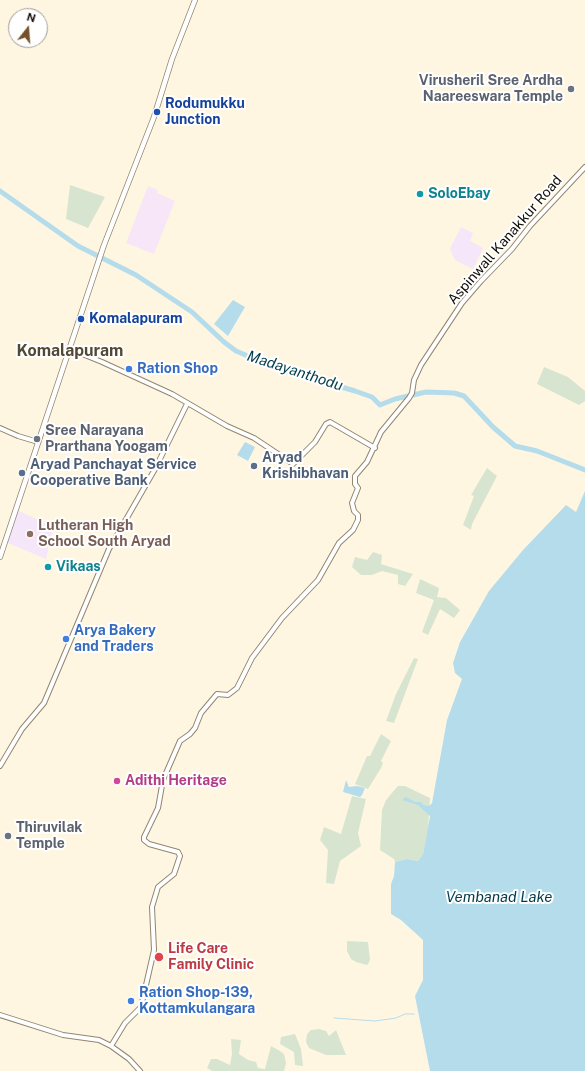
<!DOCTYPE html>
<html>
<head>
<meta charset="utf-8">
<style>
  body { margin:0 }
  #map { position:relative; width:585px; height:1071px; overflow:hidden; background:#fff6e2; font-family:"Public Sans",sans-serif }
  canvas { display:block }
  .north { position:absolute; left:8px; top:8px; width:40px; height:40px; box-sizing:border-box; background:#fff; border:1px solid #a09e9b; border-radius:50%; rotate:17deg; font-size:11px; font-weight:700; line-height:16px; text-align:center; color:#110d05 }
  .north::after { content:''; display:block; margin:auto; width:14px; height:18px; background:#74512a; clip-path:polygon(50% 0,100% 100%,50% 72%,0 100%) }
</style>
</head>
<body>
<div id="map">
<canvas width="585" height="1071"></canvas>
<div class="north">N</div>
</div>
<script>
const g = document.querySelector('canvas').getContext('2d');
g.lineJoin = 'round';
function fillPath(path, color) { g.fillStyle = color; g.fill(path, 'evenodd'); }
const poly = rows => new Path2D(rows.map(r => 'M' + r).join(''));
function stroke(path, color, width, dash) { g.strokeStyle = color; g.lineWidth = width; g.lineCap = dash ? 'butt' : 'round'; g.setLineDash(dash || []); g.stroke(path); }
function write(font, color, halo, rows, align = 'center') {
  g.font = font + ' "Public Sans",sans-serif'; g.lineWidth = 4; g.setLineDash([]); g.textBaseline = 'middle'; g.strokeStyle = halo; g.fillStyle = color; for (const [text, x, y, turn = 0] of rows) {
    g.save(); g.translate(x, y); g.rotate((+turn || 0) * Math.PI / 180); g.textAlign = isNaN(turn) ? turn : align; if (halo) g.strokeText(text, 0, 0); g.fillText(text, 0, 0); g.restore();
  }
}
const industrial = poly([
  [148,186,158,190,157,193,175,201,154,254,126,243]
]);
const education = poly([
  [461,227,473,233,470,241,483,248,473,269,455,260,450,249],
  [17,510,53,527,46,559,6,542]
]);
const green = poly([
  [70,185,105,197,88,228,66,219],
  [544,367,568,377,585,391,585,401,579,405,537,384],
  [487,468,497,476,472,524,471,530,463,525,474,496,471,495],
  [373,552,382,555,381,564,413,574,405,586,398,584,398,575,382,571,372,575,361,575,352,567,355,557,367,560],
  [420,579,439,588,437,597,446,598,460,610,454,618,440,609,428,635,422,632,434,600,416,593],
  [414,658,418,659,394,723,386,721,396,694],
  [381,734,391,741,381,761,383,763,381,768,368,789,355,784,367,756,370,756],
  [398,786,405,786,430,798,428,828,423,854,418,861,407,859,395,862,394,859,380,850,382,810,386,800],
  [352,796,366,799,358,833,361,846,340,861,334,884,326,883,328,850,320,840,324,827,341,834],
  [347,941,368,942,370,960,368,964,367,965,356,962,351,959,347,951],
  [319,1029,326,1031,329,1036,336,1030,346,1055,326,1055,309,1048,306,1042,307,1034,311,1030],
  [295,1034,301,1049,303,1066,295,1065,294,1052,280,1044,281,1037],
  [231,1039,241,1040,239,1054,248,1060,256,1062,258,1068,265,1069,271,1046,280,1051,284,1054,286,1063,284,1071,212,1071,207,1068,211,1059,217,1059,230,1065,232,1054]
]);
const water = poly([
  [233,300,245,307,228,336,214,324],
  [245,442,255,447,248,461,237,455],
  [585,491,585,1071,430,1071,415,996,423,980,423,940,401,920,391,914,391,884,394,876,395,862,407,859,418,861,423,854,430,816,418,805,402,800,406,797,415,802,421,802,423,805,429,806,432,803,447,720,462,679,455,673,453,663,460,642,489,591,523,550,566,505,576,512],
  [346,780,349,787,357,786,365,788,362,795,360,797,343,792]
]);
const stream = poly([
  [334,1018,375,1021,396,1018,405,1014,414,1014]
]);
const river = poly([
  [0,191,78,246,136,275,192,312,224,342,236,351,274,367,296,374,314,376,328,383,355,391,372,397,380,405,395,399,426,392,454,393,464,396,493,427,515,446,537,451,585,470]
]);
const secondary = poly([
  [70,349,102,362,172,394,227,426,254,438,293,464,315,442,326,424,330,422,375,448],
  [0,428,18,436,38,442],
  [0,766,22,729,44,703,109,549,155,469,187,404],
  [0,1015,63,1035,99,1040,111,1046,129,1059,140,1071],
  [111,1046,125,1023,141,1007,154,950,152,907,158,887,174,874,180,856,178,852,149,844,144,840,144,837,158,808,163,780,180,741,190,734,195,728,201,713,217,694,228,695,237,688,252,658,282,618,318,580,339,543,353,530,358,520,358,515,354,511,352,503,358,488,355,484,355,476,367,462,381,432,409,398,412,393,414,380,421,365,462,303,481,281,512,249,530,226,585,167]
]);
const primary = poly([
  [0,557,104,245,154,117,172,59,195,0]
]);
const markers = [
  [571,89,4,"#6b7280"],
  [157,112,4,"#1a4fb4"],
  [420,194,4,"#0f9aa8"],
  [81,319,4,"#1a4fb4"],
  [129,369,4,"#3f7fe0"],
  [37,439,4,"#6b7280"],
  [254,466,4,"#5c6f8a"],
  [22,473,4,"#5c6f8a"],
  [30,534,4,"#8d6e63"],
  [48,567,4,"#0f9aa8"],
  [66,639,4,"#3f7fe0"],
  [117,781,4,"#d1479c"],
  [8,836,4,"#6b7280"],
  [159,957,5,"#e0444e"],
  [131,1001,4,"#3f7fe0"]
];
const worshipNames = [
  ["Virusheril Sree Ardha",563,81,"right"],
  ["Naareeswara Temple",563,97,"right"],
  ["Sree Narayana",45,431],
  ["Prarthana Yoogam",45,447],
  ["Thiruvilak",16,828],
  ["Temple",16,844]
];
const transitNames = [
  ["Rodumukku",165,104],
  ["Junction",165,120],
  ["Komalapuram",89,319]
];
const cultureNames = [
  ["SoloEbay",428,194],
  ["Vikaas",56,567]
];
const streetNames = [
  ["Aspinwall Kanakkur Road",505,240,-49]
];
const shopNames = [
  ["Ration Shop",137,369],
  ["Arya Bakery",74,631],
  ["and Traders",74,647],
  ["Ration Shop-139,",139,993],
  ["Kottamkulangara",139,1009]
];
const serviceNames = [
  ["Aryad",262,458],
  ["Krishibhavan",262,474],
  ["Aryad Panchayat Service",30,465],
  ["Cooperative Bank",30,481]
];
const educationNames = [
  ["Lutheran High",38,526],
  ["School South Aryad",38,542]
];
const hotelNames = [
  ["Adithi Heritage",125,781]
];
const healthNames = [
  ["Life Care",168,949],
  ["Family Clinic",168,965]
];
const waterNames = [
  ["Madayanthodu",295,371,18],
  ["Vembanad Lake",499,897]
];
const quarterNames = [
  ["Komalapuram",70,351]
];
fillPath(industrial, '#f7e6f8');
fillPath(education, '#f6e6f9');
fillPath(green, '#d7e5d0');
fillPath(water, '#b5dceb');
stroke(stream, '#b5dceb', 1);
stroke(river, '#b5dceb', 5);
stroke(secondary, '#918670', 6);
stroke(primary, '#918670', 6);
stroke(secondary, '#fff', 4);
stroke(primary, '#fff', 4.5);
for (const [x, y, r, color] of markers) { const dot = new Path2D(); dot.arc(x, y, r, 0, 2 * Math.PI); g.fillStyle = color; g.fill(dot); stroke(dot, '#fff', 1.5); }
write('bold 14px', '#5b616d', '#fff', worshipNames, 'left');
write('bold 14px', '#164399', '#fff', transitNames, 'left');
write('bold 14px', '#0d838f', '#fff', cultureNames, 'left');
write('14px', '#110d05', '#fff', streetNames);
write('bold 14px', '#366cbe', '#fff', shopNames, 'left');
write('bold 14px', '#4e5e75', '#fff', serviceNames, 'left');
write('bold 14px', '#785e54', '#fff', educationNames, 'left');
write('bold 14px', '#b23c85', '#fff', hotelNames, 'left');
write('bold 14px', '#be3a42', '#fff', healthNames, 'left');
write('italic 15px', '#013c4c', '#fff', waterNames);
write('bold 16px', '#524934', '#fff', quarterNames);
</script>
</body>
</html>
